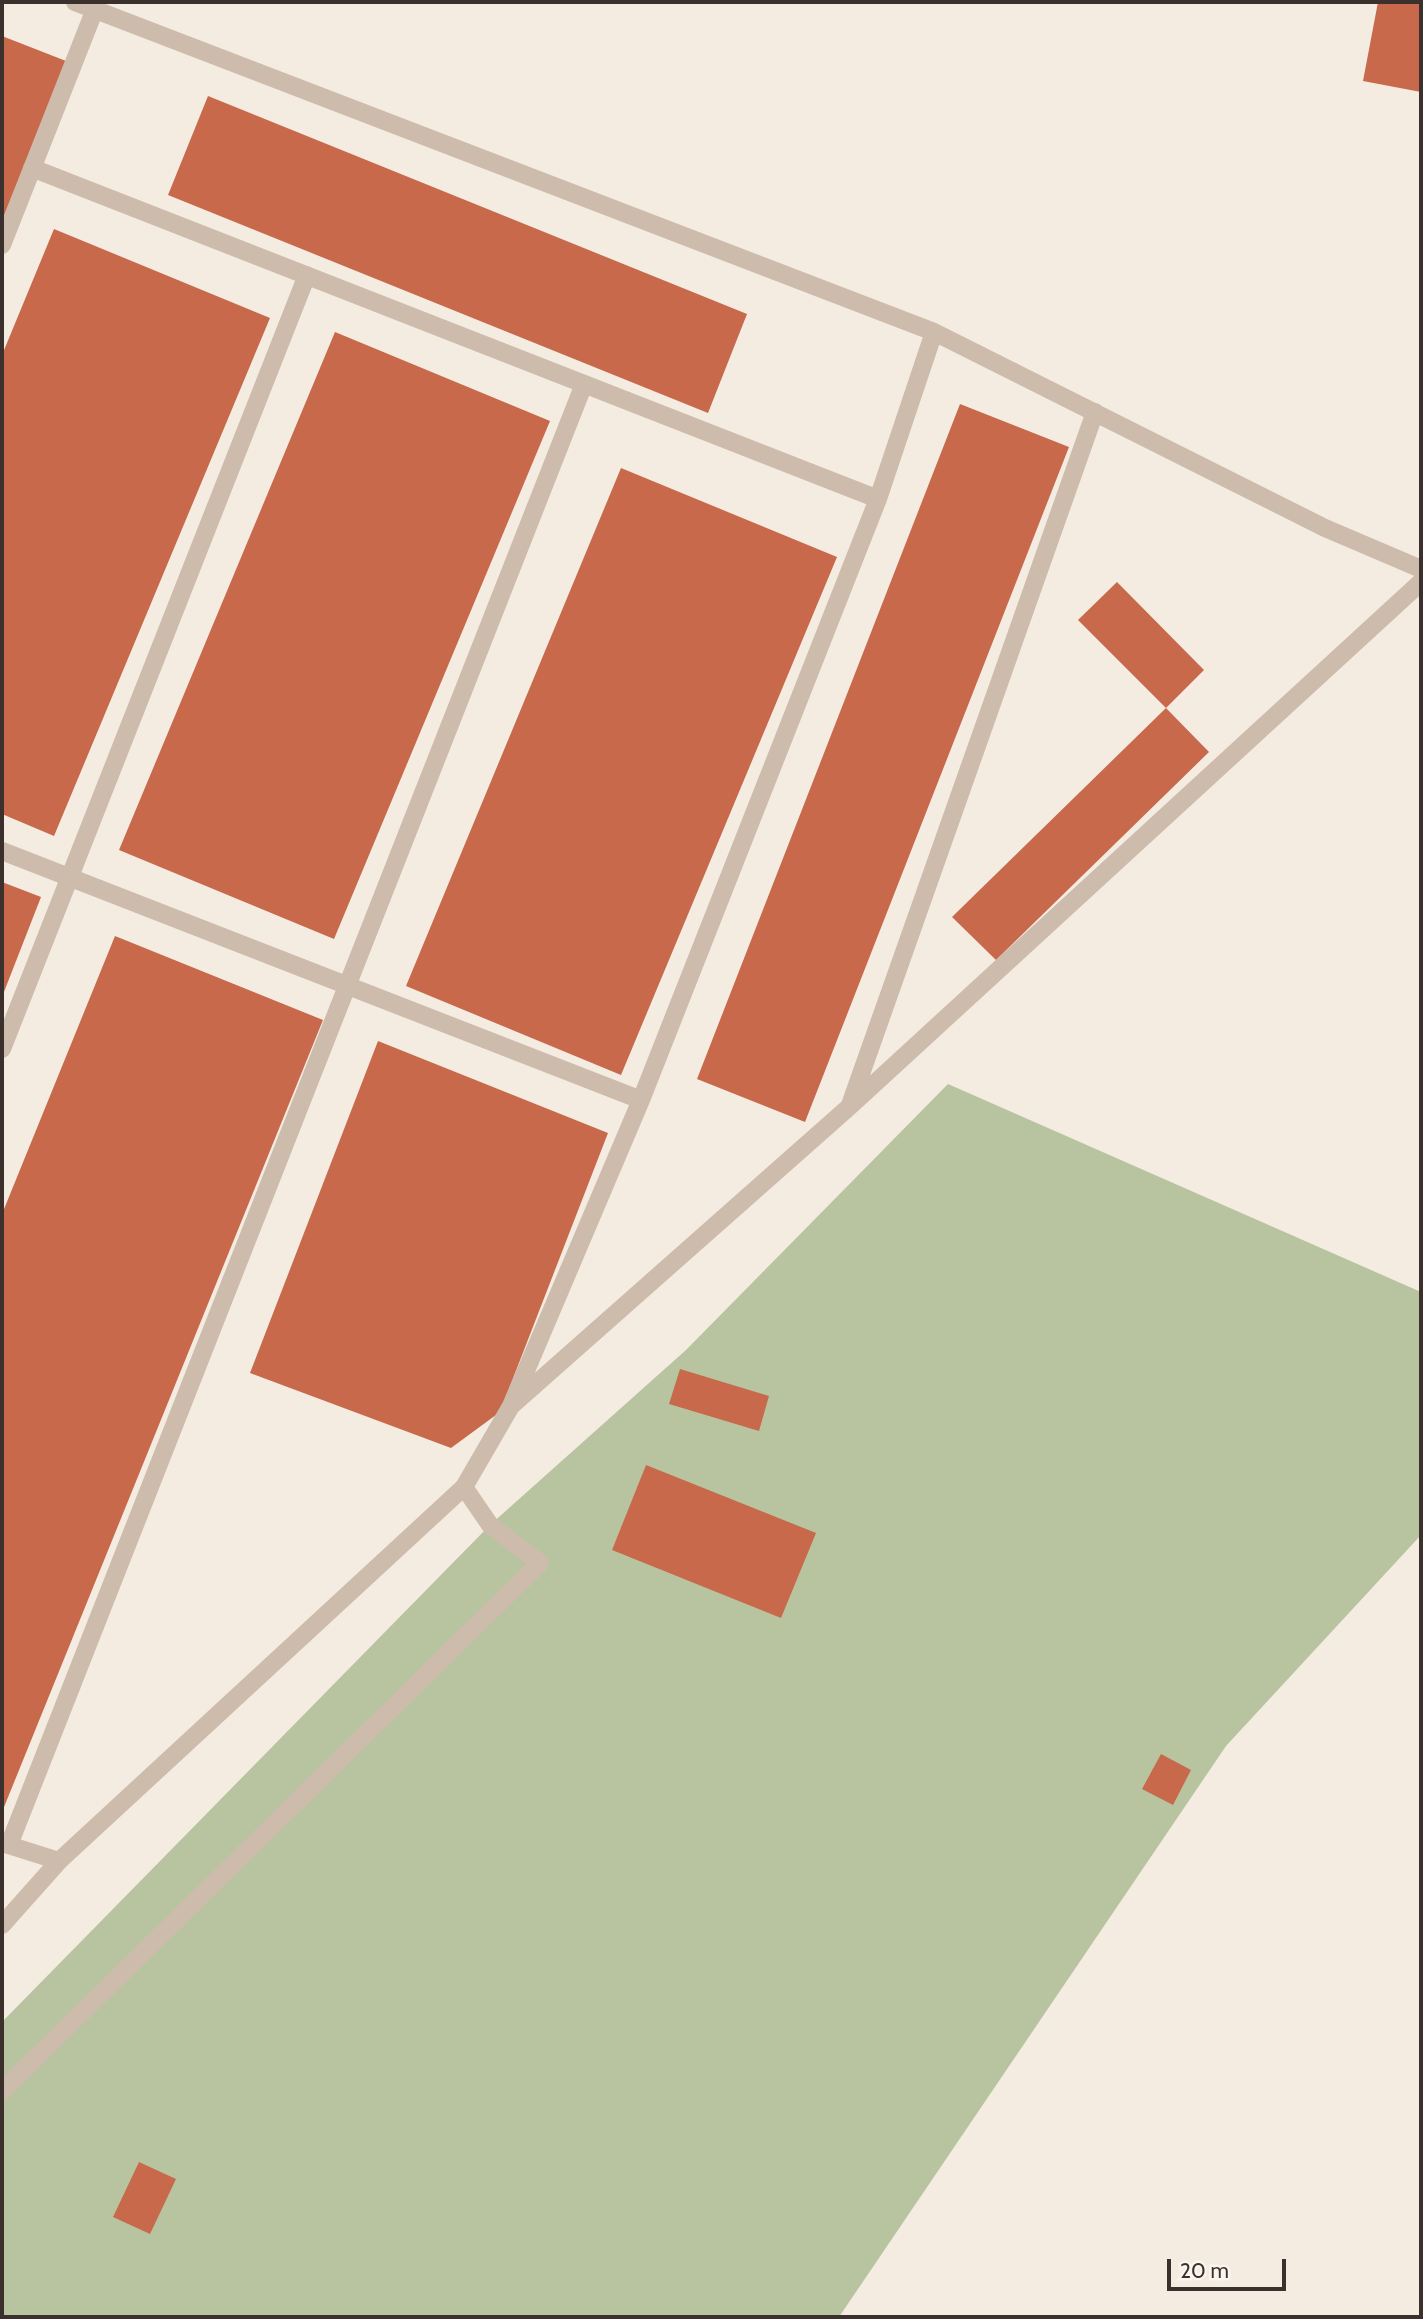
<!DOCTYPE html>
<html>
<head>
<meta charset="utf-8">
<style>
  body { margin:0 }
  #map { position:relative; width:1423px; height:2319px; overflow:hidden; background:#f4ebe1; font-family:Cabin,sans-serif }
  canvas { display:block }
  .frame { position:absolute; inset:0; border:4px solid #3b302b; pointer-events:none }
  .scale { position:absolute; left:1167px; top:2259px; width:119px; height:32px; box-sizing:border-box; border:4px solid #3b302b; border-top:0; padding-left:9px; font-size:21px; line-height:24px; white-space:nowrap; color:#3b302b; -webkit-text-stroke:5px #fbf5ee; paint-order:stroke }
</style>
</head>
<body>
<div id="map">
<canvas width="1423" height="2319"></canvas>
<div class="frame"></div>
<div class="scale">20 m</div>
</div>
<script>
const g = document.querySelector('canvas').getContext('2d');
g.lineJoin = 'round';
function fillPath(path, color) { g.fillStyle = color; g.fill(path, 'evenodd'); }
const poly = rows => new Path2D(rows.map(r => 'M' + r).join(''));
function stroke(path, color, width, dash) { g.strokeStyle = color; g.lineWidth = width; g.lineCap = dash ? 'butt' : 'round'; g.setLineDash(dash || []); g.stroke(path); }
const green = poly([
  [948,1084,1421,1292,1421,1535,1226,1746,839,2317,2,2317,2,2022,490,1525,686,1350]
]);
const building = poly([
  [1378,2,1421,2,1421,92,1363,81],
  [2,36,66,61,2,221],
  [208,96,747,314,708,413,168,195],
  [54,229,270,318,54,836,2,814,2,355],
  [335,332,550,421,334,939,119,850],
  [960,404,1069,447,805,1122,697,1079],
  [621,468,837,557,621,1075,406,986],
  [1117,582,1204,670,1166,708,1078,620],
  [1166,708,1209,752,996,960,952,917],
  [2,882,41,897,2,997],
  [115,936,323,1020,2,1812,2,1214],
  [378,1041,608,1133,500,1412,451,1448,250,1373],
  [680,1369,769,1396,759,1431,669,1404],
  [646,1465,816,1533,781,1618,612,1550],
  [1161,1754,1191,1770,1173,1805,1142,1789],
  [139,2162,176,2179,150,2234,113,2217]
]);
const lane = poly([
  [2,2091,540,1563,490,1525,464,1487]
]);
const street = poly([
  [75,2,934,332,878,499,641,1100,511,1406],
  [32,168,878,499],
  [2,245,95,9],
  [934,332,1325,528,1421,569],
  [2,851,641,1100],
  [2,1049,307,275],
  [850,1105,1095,412],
  [2,1843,59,1861],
  [9,1845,584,384],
  [2,1925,59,1861,464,1487,511,1406,849,1107,1421,582]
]);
fillPath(green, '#b8c4a0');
fillPath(building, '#c8694b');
stroke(lane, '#cdbbac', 18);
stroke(street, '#cdbbac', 18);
</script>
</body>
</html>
